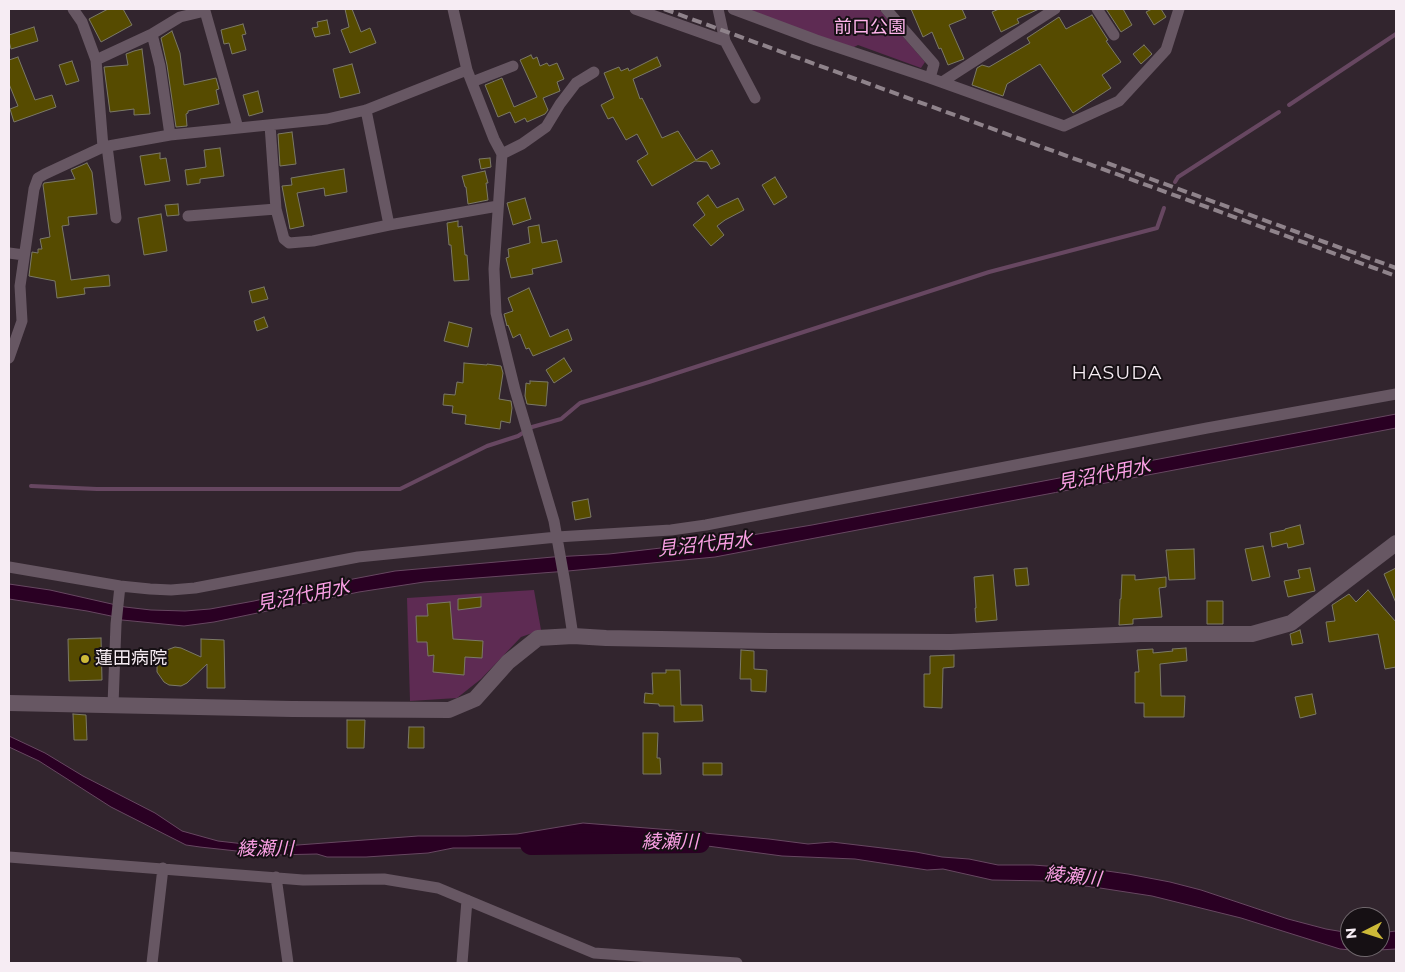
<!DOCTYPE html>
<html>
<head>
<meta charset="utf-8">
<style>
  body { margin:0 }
  #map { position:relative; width:1405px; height:972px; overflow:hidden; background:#32252e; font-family:Montserrat,sans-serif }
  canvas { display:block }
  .frame { position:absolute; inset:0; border:10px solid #f6ecf3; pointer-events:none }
  .north { position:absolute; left:1340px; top:907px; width:50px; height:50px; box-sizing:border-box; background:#161014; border:1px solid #70686d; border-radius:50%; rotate:265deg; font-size:14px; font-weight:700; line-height:20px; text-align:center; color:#f6ecf3 }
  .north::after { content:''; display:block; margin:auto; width:18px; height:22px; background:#cdb938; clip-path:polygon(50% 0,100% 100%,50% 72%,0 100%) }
</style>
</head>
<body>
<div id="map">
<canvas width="1405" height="972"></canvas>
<div class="frame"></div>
<div class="north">N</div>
</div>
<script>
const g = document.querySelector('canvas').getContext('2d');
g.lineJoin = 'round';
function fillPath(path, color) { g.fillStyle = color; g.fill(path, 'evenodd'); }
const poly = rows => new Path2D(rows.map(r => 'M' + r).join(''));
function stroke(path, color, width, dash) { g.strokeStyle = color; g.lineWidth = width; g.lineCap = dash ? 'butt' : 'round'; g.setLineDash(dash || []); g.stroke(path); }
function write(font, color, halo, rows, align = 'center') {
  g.font = font + ' Montserrat,"Noto Sans JP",sans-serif'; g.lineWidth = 4; g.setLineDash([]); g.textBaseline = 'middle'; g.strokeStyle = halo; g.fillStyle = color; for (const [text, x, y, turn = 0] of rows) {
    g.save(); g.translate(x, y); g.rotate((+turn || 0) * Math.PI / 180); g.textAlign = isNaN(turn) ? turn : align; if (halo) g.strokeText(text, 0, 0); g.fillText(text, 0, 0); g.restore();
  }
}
const green = poly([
  [743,9,879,9,925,62,921,68,858,45,852,48],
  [534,590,541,630,521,637,481,679,457,698,410,701,407,598]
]);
const water = poly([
  [1396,414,1396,428,715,557,568,571,424,582,359,592,214,622,184,626,122,620,111,616,87,611,9,599,9,584,50,590,125,607,151,610,185,611,210,609,254,601,353,579,395,571,553,557,609,554,704,543,812,525,1396,414],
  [9,736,45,753,83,776,155,813,182,831,218,841,271,847,418,836,466,836,517,834,583,823,672,830,769,839,808,844,832,842,916,852,942,857,969,859,998,865,1033,865,1100,870,1128,874,1170,882,1201,890,1288,919,1326,929,1350,933,1350,947,1380,947,1380,933,1396,931,1396,949,1362,951,1340,949,1241,918,1152,896,1100,888,1047,881,992,880,943,869,927,870,855,859,782,856,700,845,648,840,610,840,525,848,453,848,428,853,366,857,327,857,317,854,273,855,200,847,186,845,111,807,39,761,9,747,9,736]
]);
const stream = poly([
  [1289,105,1396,34],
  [1175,182,1178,177,1279,112],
  [31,486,97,489,400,489,487,446,518,436,532,427,561,419,580,403,649,382,989,272,1157,228,1164,208]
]);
const river = poly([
  [531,844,699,842]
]);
const building = poly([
  [108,9,123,9,132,25,101,42,89,19,108,9],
  [345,9,352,9,361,32,370,28,376,43,350,53,341,30,349,27,345,9],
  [911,9,962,9,966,18,949,25,964,59,948,65,941,48,939,49,932,32,923,37,911,9],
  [999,9,1039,9,1017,19,1019,23,1001,32,992,12,999,9],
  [1106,9,1123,9,1132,25,1121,32,1106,9],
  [1152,9,1161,9,1166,17,1154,25,1146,12,1152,9],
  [1092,15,1108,40,1106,41,1121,62,1102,75,1111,88,1073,113,1040,64,1007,84,1003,96,972,85,977,68,982,65,989,67,1030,43,1027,38,1059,17,1066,29,1092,15],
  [327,20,330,34,315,37,312,28,318,27,317,22,327,20],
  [243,24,246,34,242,35,246,50,232,54,229,43,224,44,221,30,243,24],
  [34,27,38,41,11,49,9,41,9,35,34,27],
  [172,31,180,53,184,85,216,78,219,89,216,90,219,104,188,111,188,113,186,114,187,126,176,127,167,65,161,38,172,31],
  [1144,45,1152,54,1141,64,1133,54,1144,45],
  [142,49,150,114,134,115,134,109,110,112,104,67,128,65,126,54,134,51,142,49],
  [531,55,533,59,537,57,540,66,547,63,549,66,557,63,564,79,557,82,560,91,543,98,548,110,545,114,527,122,525,118,515,123,510,112,498,117,485,85,502,78,514,107,537,97,520,60,531,55],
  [18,57,35,100,52,95,56,107,14,122,10,109,18,106,9,84,9,60,18,57],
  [657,57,661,66,633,79,640,99,642,98,662,138,678,131,696,160,712,150,720,164,711,169,707,162,695,161,652,186,637,161,648,154,637,134,626,140,613,117,608,119,601,105,614,98,604,73,619,67,621,71,628,68,629,71,657,57],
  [72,61,79,81,66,85,59,65,72,61],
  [352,64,360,93,340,98,333,69,352,64],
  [258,91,263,112,249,116,243,95,258,91],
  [292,132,296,164,280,166,278,134,292,132],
  [220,148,224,176,200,179,200,183,187,185,185,170,206,167,204,150,220,148],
  [160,153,160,159,166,158,170,181,145,185,140,156,160,153],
  [490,158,491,167,481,169,479,159,490,158],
  [87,163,92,172,97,214,68,217,69,225,62,226,71,280,109,275,110,286,84,288,85,294,57,298,55,281,29,276,32,252,38,253,38,249,42,249,40,239,50,237,43,185,44,183,75,179,71,170,87,163],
  [344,169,347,192,325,196,324,188,297,193,304,226,290,229,282,186,292,185,291,178,344,169],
  [485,171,488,183,486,183,488,200,468,204,466,187,465,187,462,176,485,171],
  [775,177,787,197,774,205,762,185,775,177],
  [708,195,717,208,738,198,744,210,725,220,717,226,724,235,711,246,693,225,705,215,697,203,708,195],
  [525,198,531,219,513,225,507,203,525,198],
  [178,204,179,215,167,216,165,205,178,204],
  [161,214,167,251,144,255,138,218,161,214],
  [458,221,458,227,462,226,465,255,467,255,469,280,454,281,451,245,449,245,447,223,458,221],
  [539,225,542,243,557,240,562,262,532,269,533,274,511,278,506,258,509,257,508,249,530,243,528,227,539,225],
  [264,287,268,299,252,303,249,291,264,287],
  [529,288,550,337,568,329,572,340,533,356,529,348,526,349,520,334,513,338,508,325,507,326,504,314,513,311,508,298,529,288],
  [264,317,268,327,257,331,254,321,264,317],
  [449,322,472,328,468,347,444,341,449,322],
  [564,358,572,371,554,383,546,370,564,358],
  [464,363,487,365,487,364,501,366,503,373,499,399,511,401,512,408,510,423,501,421,500,429,465,424,466,415,452,413,453,406,443,405,444,394,455,395,457,382,463,383,464,363],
  [530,381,548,382,546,406,527,404,525,396,526,383,530,384,530,381],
  [588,499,591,517,575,520,572,502,588,499],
  [1300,525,1304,544,1288,548,1287,543,1272,547,1270,533,1285,530,1285,529,1300,525],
  [1263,546,1270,577,1252,581,1245,549,1263,546],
  [1194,549,1195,579,1169,580,1166,550,1194,549],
  [1027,568,1029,585,1016,586,1014,569,1027,568],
  [1310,568,1315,591,1288,597,1284,581,1300,578,1298,570,1310,568],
  [1396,568,1396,603,1384,574,1396,568],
  [993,575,997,620,976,622,975,608,976,608,974,577,993,575],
  [1122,575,1135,575,1135,580,1166,577,1166,587,1159,588,1162,617,1133,619,1133,624,1119,625,1120,599,1121,599,1122,575],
  [1368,590,1396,622,1396,667,1385,669,1378,634,1329,642,1326,622,1335,621,1332,605,1349,594,1356,602,1368,590],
  [481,597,481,607,458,610,458,599,481,597],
  [1207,601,1223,601,1223,624,1207,624,1207,601],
  [450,602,453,639,483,641,482,658,465,657,464,675,433,672,434,655,428,656,427,642,417,642,416,616,428,616,427,604,450,602],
  [1300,630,1303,643,1292,645,1290,634,1300,630],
  [101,638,102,680,69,681,68,639,101,638],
  [201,639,224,640,225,688,207,688,207,664,187,683,181,686,169,685,164,682,157,672,157,660,160,655,164,651,175,647,181,648,201,657,201,639],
  [1186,648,1187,661,1160,664,1161,696,1185,696,1184,717,1144,717,1144,703,1135,703,1135,672,1139,672,1137,650,1153,649,1153,653,1173,651,1172,649,1186,648],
  [741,650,754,651,754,669,767,670,766,692,751,691,751,679,740,679,741,650],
  [954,655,954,667,943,668,942,708,924,707,924,674,930,674,930,656,954,655],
  [666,670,680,670,681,705,702,705,703,721,674,722,674,706,659,706,659,704,644,703,645,693,653,694,652,673,666,673,666,670],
  [1312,694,1316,714,1300,718,1295,697,1312,694],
  [73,714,86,715,87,740,74,740,73,714],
  [347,720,365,720,364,748,347,748,347,720],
  [409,727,424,727,424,748,408,748,409,727],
  [643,733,658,733,657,758,660,758,661,774,643,774,643,733],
  [703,763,722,763,722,775,703,775,703,763]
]);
const street = poly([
  [73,9,82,22,96,60,103,147],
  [453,9,467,70,494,139,502,154,494,269,496,313,515,390,554,521,565,583,573,636],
  [635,9,725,41],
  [718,9,725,41,755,98],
  [733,9,816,40,930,78,1064,126,1119,101,1166,50,1179,9],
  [886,9,934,64,930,78],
  [1097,9,1114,35],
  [152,34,160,66,170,135],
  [96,60,152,34,180,17,205,11,238,128],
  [472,82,513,66],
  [942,82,1055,9],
  [366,110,389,225],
  [270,125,276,209,284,239,289,243,313,241,389,225,498,206],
  [107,146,116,218],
  [502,154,522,144,546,127,560,104,576,83,594,72],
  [188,216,276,209],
  [9,253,24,255],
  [9,358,22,321,20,286,34,189,38,178,45,174,103,147,170,135,327,119,366,110,467,70],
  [9,567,120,586,150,589,171,590,195,588,358,557,557,537,671,530,706,525,1207,428,1396,394],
  [113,705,116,624,120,586],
  [9,857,303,880,384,879,438,888,594,953,737,963],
  [276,877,288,963],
  [152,963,163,868],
  [462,963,467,900]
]);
const secondary = poly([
  [9,703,292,709,449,710,475,699,508,662,538,638,573,636,606,638,771,641,951,642,1140,634,1252,634,1291,623,1396,543]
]);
const rail = poly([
  [664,9,1396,276],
  [1107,163,1396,268]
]);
const markers = [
  [85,659,5,"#cdb938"]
];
const parkNames = [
  ["前口公園",870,28]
];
const poiNames = [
  ["蓮田病院",95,659]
];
const neighbourhoodNames = [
  ["HASUDA",1117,373]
];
const waterNames = [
  ["見沼代用水",1104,475,-11],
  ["見沼代用水",705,545,-6],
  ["見沼代用水",303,596,-11],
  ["綾瀬川",670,842],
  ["綾瀬川",265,849],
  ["綾瀬川",1073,877,6]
];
fillPath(green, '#5e2b53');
fillPath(water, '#2a0023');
stroke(water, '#674761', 1);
stroke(stream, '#674761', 4);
stroke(river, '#2a0023', 22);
fillPath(building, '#564b00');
stroke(building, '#7b7967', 1);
stroke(street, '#675763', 11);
stroke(secondary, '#675763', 16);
stroke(rail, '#8f838b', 4, [10, 5]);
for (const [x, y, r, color] of markers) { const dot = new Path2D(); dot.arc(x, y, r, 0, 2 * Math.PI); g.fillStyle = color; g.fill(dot); stroke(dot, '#161014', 2); }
write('18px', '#feb4eb', '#161014', parkNames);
write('18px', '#f6ecf3', '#161014', poiNames, 'left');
g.letterSpacing = '1px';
write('19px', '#f6ecf3', '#161014', neighbourhoodNames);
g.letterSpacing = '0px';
write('italic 19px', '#fa9fe4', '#161014', waterNames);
</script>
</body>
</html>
